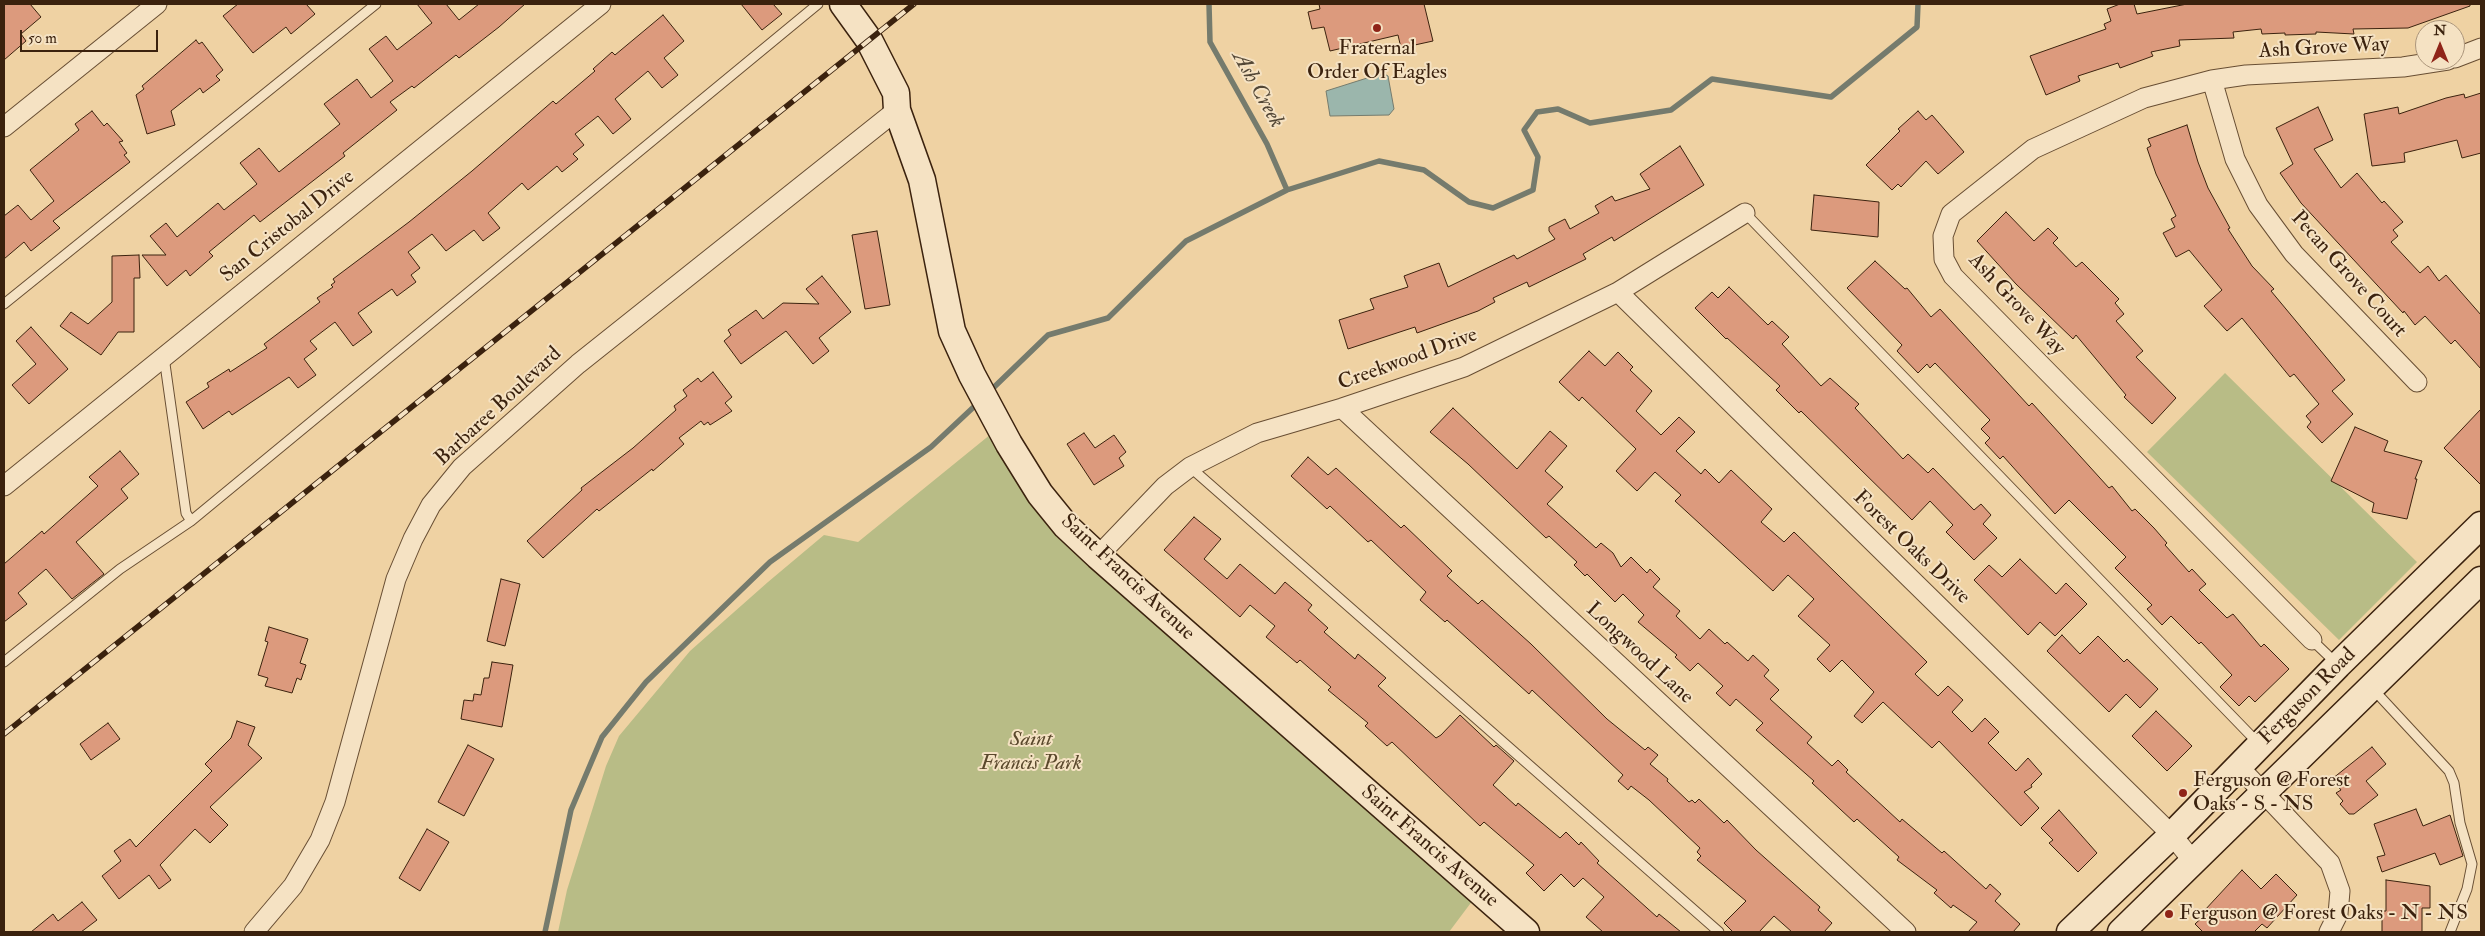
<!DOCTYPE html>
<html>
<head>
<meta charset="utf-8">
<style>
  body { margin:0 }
  #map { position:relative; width:2485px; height:936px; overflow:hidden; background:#efd2a3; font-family:"IM FELL Double Pica",serif }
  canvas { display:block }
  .frame { position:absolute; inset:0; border:5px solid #3b220e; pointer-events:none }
  .north { position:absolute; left:2415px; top:20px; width:50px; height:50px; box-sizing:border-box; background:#f5e2c3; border:1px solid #ab957b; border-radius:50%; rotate:0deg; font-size:14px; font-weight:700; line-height:20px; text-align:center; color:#3b220e }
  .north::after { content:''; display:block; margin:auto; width:18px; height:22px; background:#8f2418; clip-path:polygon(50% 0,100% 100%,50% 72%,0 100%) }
  .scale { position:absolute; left:20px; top:30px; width:138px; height:22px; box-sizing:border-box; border:2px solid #3b220e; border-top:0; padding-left:6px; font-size:15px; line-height:18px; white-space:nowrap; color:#3b220e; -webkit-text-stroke:4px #f5e2c3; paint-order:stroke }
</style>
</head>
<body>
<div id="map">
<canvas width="2485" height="936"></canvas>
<div class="frame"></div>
<div class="north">N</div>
<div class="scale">50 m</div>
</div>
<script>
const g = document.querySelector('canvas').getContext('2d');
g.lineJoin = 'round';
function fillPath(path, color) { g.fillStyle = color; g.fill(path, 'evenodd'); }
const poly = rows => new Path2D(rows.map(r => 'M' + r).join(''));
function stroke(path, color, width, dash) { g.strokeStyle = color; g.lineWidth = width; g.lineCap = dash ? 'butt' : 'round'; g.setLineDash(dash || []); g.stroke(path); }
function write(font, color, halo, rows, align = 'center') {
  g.font = font + ' "IM FELL Double Pica",serif'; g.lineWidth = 4; g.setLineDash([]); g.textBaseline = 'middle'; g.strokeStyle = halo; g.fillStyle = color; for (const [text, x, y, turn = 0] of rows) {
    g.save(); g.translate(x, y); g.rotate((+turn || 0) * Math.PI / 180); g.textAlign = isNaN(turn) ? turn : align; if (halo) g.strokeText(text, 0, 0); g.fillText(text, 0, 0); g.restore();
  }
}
const green = poly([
  [2225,373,2417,562,2339,640,2147,452],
  [991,434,1042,519,1083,558,1476,896,1449,932,558,932,567,890,606,766,619,736,690,651,768,582,824,535,858,542]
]);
const water = poly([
  [1383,73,1388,76,1394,109,1389,115,1330,116,1326,91,1383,73]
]);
const stream = poly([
  [1209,4,1210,42,1267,144,1287,190],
  [989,392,1048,335,1108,318,1186,241,1287,190,1379,161,1424,170,1469,202,1493,208,1533,190,1538,157,1524,130,1537,112,1558,109,1590,123,1671,110,1712,79,1831,97,1917,27,1918,4],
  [545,932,571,810,602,737,646,682,770,562,931,447,979,402]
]);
const building = poly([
  [4,4,30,4,41,17,21,34,26,41,4,60,4,4],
  [238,4,306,4,315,14,291,34,286,27,253,53,223,16,238,4],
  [417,4,446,4,459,20,479,4,525,4,499,27,459,58,456,55,414,88,412,86,390,102,397,110,343,153,345,156,260,222,254,215,209,252,213,256,190,276,186,270,167,286,142,255,166,255,150,236,166,223,177,237,218,203,224,210,257,184,240,163,259,148,279,172,340,124,324,104,357,79,371,98,393,81,369,49,386,36,397,50,432,23,417,4],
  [741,4,773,4,782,14,762,30,741,4],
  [1319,4,1424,4,1433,41,1401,48,1398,35,1330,51,1324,27,1312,29,1308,12,1320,9,1319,4],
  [2120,4,2134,4,2137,14,2187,4,2470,4,2470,6,2408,28,2353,29,2354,34,2316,32,2316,34,2285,35,2285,33,2262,34,2261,29,2233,32,2234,38,2179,40,2180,46,2151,52,2153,56,2120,68,2118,63,2078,76,2080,81,2046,95,2030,56,2106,29,2104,24,2111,21,2107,9,2120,4],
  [663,15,684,41,664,58,678,75,662,88,648,71,615,99,631,119,613,134,598,116,575,134,584,145,573,154,578,159,562,172,557,166,528,190,522,183,488,213,500,228,483,241,474,230,446,251,432,234,408,252,420,268,411,275,416,282,397,296,392,289,358,313,372,332,353,346,335,322,310,341,317,349,304,359,316,375,298,388,289,377,232,415,229,411,203,429,186,402,209,387,207,383,229,369,230,372,267,348,264,344,320,302,317,298,333,287,331,285,335,282,333,279,409,222,472,171,553,101,556,104,595,71,593,69,612,52,615,55,663,15],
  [196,40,199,44,202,42,223,70,216,76,220,80,203,93,200,88,171,111,175,125,147,134,136,95,144,89,142,86,196,40],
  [2481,93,2481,153,2462,158,2457,140,2404,153,2405,162,2372,166,2364,114,2398,107,2399,114,2446,98,2464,94,2465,98,2481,93],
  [2318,107,2333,140,2314,149,2341,188,2357,173,2382,203,2384,201,2403,222,2393,230,2398,236,2391,242,2420,273,2428,266,2439,281,2446,275,2481,315,2481,369,2455,340,2451,344,2425,316,2415,325,2404,311,2403,313,2301,203,2280,173,2293,164,2276,128,2318,107],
  [92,111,104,126,107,123,123,141,119,142,127,153,124,155,130,162,53,221,60,228,31,251,24,242,4,259,4,216,18,205,31,220,54,201,30,170,79,130,75,124,92,111],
  [1918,111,1926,120,1932,115,1964,152,1938,174,1926,161,1901,187,1898,184,1892,190,1866,165,1900,131,1898,129,1918,111],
  [2187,125,2198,162,2208,188,2230,228,2228,229,2252,266,2274,289,2271,291,2345,380,2332,391,2353,414,2322,443,2307,427,2311,422,2306,416,2319,404,2294,374,2290,377,2242,318,2227,331,2204,306,2222,290,2189,250,2176,257,2163,233,2175,227,2171,219,2176,216,2156,174,2147,148,2151,146,2148,139,2187,125],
  [1680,146,1704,185,1614,241,1612,237,1583,254,1586,259,1529,287,1527,282,1493,298,1495,302,1478,311,1417,333,1415,327,1348,349,1339,320,1374,309,1370,299,1408,287,1404,276,1439,263,1448,287,1514,255,1517,259,1555,239,1549,231,1549,227,1565,219,1570,229,1599,213,1595,206,1612,196,1615,201,1650,189,1640,174,1680,146],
  [1814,195,1879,202,1878,237,1811,230,1814,195],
  [2006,212,2034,241,2048,228,2058,238,2053,243,2076,267,2082,262,2119,299,2115,303,2124,314,2116,321,2143,351,2136,357,2176,398,2152,424,2124,397,2126,395,2076,335,2073,339,2016,284,1977,241,2006,212],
  [877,231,890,305,865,309,852,235,877,231],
  [139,255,140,278,134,278,134,332,118,332,101,355,60,326,71,312,88,324,112,302,112,256,139,255],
  [1875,261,1905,289,1907,288,1931,317,1940,309,2029,406,2032,403,2109,488,2112,486,2132,511,2135,509,2154,528,2167,543,2165,545,2189,572,2192,569,2206,584,2199,590,2227,618,2233,614,2261,647,2264,644,2289,669,2255,702,2249,696,2239,706,2220,687,2232,675,2201,642,2199,644,2171,616,2162,625,2147,609,2152,605,2115,568,2126,557,2069,500,2055,514,2003,456,2000,459,1985,443,1990,438,1981,429,1990,420,1935,363,1930,368,1927,364,1918,373,1897,351,1902,345,1847,288,1875,261],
  [822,276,851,312,819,338,829,351,813,364,786,331,741,364,724,341,731,335,728,330,756,310,763,319,783,303,819,304,806,289,822,276],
  [1729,287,1768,325,1772,321,1789,337,1782,344,1821,386,1830,378,1859,404,1855,408,1903,459,1908,454,1928,473,1933,468,1974,510,1981,504,1991,515,1983,524,1997,538,1974,560,1946,532,1953,525,1930,501,1912,520,1801,411,1799,413,1776,390,1780,386,1727,338,1726,339,1695,308,1712,292,1718,298,1729,287],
  [31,327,68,369,29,404,12,385,36,364,16,341,31,327],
  [1589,351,1605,366,1618,352,1633,367,1630,370,1652,391,1636,411,1661,435,1679,417,1695,432,1676,451,1701,474,1705,469,1719,483,1731,470,1772,509,1761,522,1784,542,1794,532,1927,662,1915,674,1938,696,1948,686,1963,700,1952,712,1972,732,1985,718,1999,732,1988,743,2016,771,2028,758,2042,774,2031,785,2032,787,2024,792,2039,808,2021,826,1939,741,1932,748,1883,702,1862,723,1854,716,1874,692,1842,660,1830,672,1817,659,1830,645,1798,616,1814,599,1788,575,1773,591,1675,501,1681,495,1655,472,1637,491,1616,471,1636,449,1582,397,1579,401,1559,382,1589,351],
  [713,372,732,397,725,403,732,411,710,425,708,422,704,425,701,421,679,438,684,444,653,471,652,469,599,511,597,509,543,558,527,541,582,490,581,488,633,448,676,410,674,406,687,396,683,390,698,378,701,382,713,372],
  [1453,408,1517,469,1550,431,1567,446,1545,471,1563,487,1547,504,1596,548,1601,543,1613,553,1621,567,1631,557,1647,573,1650,569,1660,579,1653,587,1680,611,1676,616,1700,639,1709,629,1725,644,1727,642,1748,661,1753,655,1769,670,1764,676,1779,690,1770,699,1812,737,1807,743,1832,766,1838,760,1848,770,1846,772,1900,822,1902,819,1942,853,1944,851,1986,889,1990,884,2001,894,1995,901,2020,924,2013,932,1968,932,1977,922,1953,905,1951,908,1934,893,1937,890,1897,860,1899,857,1857,819,1854,822,1812,783,1814,781,1756,730,1763,723,1736,699,1730,706,1716,693,1723,686,1698,663,1690,671,1675,657,1677,655,1638,622,1644,615,1623,594,1615,602,1587,574,1585,576,1574,565,1577,562,1549,536,1546,538,1468,464,1430,432,1453,408],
  [2481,409,2481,485,2444,448,2481,409],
  [2355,427,2388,441,2384,451,2422,461,2415,479,2417,479,2407,519,2372,512,2374,503,2331,481,2355,427],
  [1084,433,1095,448,1114,435,1126,452,1119,458,1124,466,1094,485,1067,444,1084,433],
  [120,451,139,474,121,489,128,498,76,542,104,574,72,599,46,569,18,593,27,604,4,622,4,564,42,531,44,534,98,486,89,477,120,451],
  [1308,457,1328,475,1336,468,1401,528,1404,525,1452,571,1447,576,1478,604,1482,600,1531,644,1607,719,1645,750,1648,747,1658,755,1650,764,1668,779,1667,781,1689,802,1692,800,1695,803,1699,799,1724,823,1727,820,1756,850,1820,907,1818,910,1832,923,1824,932,1792,932,1774,916,1759,932,1733,932,1724,923,1746,901,1697,860,1701,856,1697,852,1700,848,1649,800,1631,786,1628,790,1618,781,1623,775,1532,690,1529,694,1447,620,1445,622,1420,600,1426,592,1371,540,1368,542,1330,506,1327,509,1291,476,1308,457],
  [1194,517,1221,539,1204,559,1227,579,1240,564,1275,594,1285,582,1312,605,1308,610,1328,628,1324,632,1355,659,1358,654,1386,678,1378,686,1436,738,1441,735,1460,715,1494,747,1496,745,1514,761,1493,785,1516,806,1518,803,1560,838,1566,832,1579,845,1581,842,1599,861,1597,863,1657,917,1659,914,1681,932,1603,932,1586,917,1604,897,1583,878,1574,887,1561,874,1544,891,1526,873,1534,865,1484,822,1480,826,1392,742,1387,746,1365,726,1368,723,1328,690,1331,687,1300,660,1297,663,1266,637,1275,626,1250,605,1240,617,1164,550,1194,517],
  [2020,559,2056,594,2066,583,2087,604,2055,636,2040,622,2028,635,1974,580,1989,565,2002,577,2020,559],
  [501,579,520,584,505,646,487,641,501,579],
  [269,627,308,639,300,663,306,665,301,680,297,678,292,693,265,686,268,678,258,675,268,642,265,641,269,627],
  [2062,635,2080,654,2098,636,2124,662,2127,659,2158,689,2140,708,2126,694,2109,712,2047,651,2062,635],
  [492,662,513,665,502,727,461,719,464,700,473,701,474,694,481,695,484,678,489,678,492,662],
  [2156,711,2192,746,2167,771,2132,736,2156,711],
  [237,721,255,727,248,745,262,758,210,807,228,825,210,843,195,829,160,865,171,880,159,889,149,875,119,899,102,876,121,861,114,851,130,839,136,847,212,771,205,764,231,738,237,721],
  [108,723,120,739,91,760,80,744,108,723],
  [468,745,494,759,464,816,438,802,468,745],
  [2372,747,2386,764,2366,781,2378,795,2354,814,2349,814,2340,804,2343,801,2336,793,2341,790,2332,779,2372,747],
  [2416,809,2423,826,2450,815,2463,856,2440,865,2435,853,2382,872,2377,857,2385,855,2374,824,2416,809],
  [2059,810,2097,853,2078,872,2049,843,2053,840,2041,828,2059,810],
  [427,829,449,842,420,891,399,878,427,829],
  [2242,870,2261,889,2276,874,2297,895,2267,928,2262,924,2254,932,2203,932,2195,924,2206,914,2204,911,2242,870],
  [2386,880,2430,886,2430,908,2422,908,2422,932,2382,932,2382,911,2386,911,2386,880],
  [82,902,97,920,81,932,31,932,53,914,58,921,82,902]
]);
const lane = poly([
  [1745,213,2258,743],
  [4,304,376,4],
  [164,357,186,513,191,521],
  [1190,467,1719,932],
  [2312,640,2337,664],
  [4,662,120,569,191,521,818,4],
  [2373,689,2449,771,2454,783,2460,823,2472,864,2467,889,2450,932]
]);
const street = poly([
  [2455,58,2481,48],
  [2212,80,2235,159,2258,205,2294,254,2417,382],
  [4,127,157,4],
  [1618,292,2172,835,2193,861],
  [1342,408,1906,932],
  [4,486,601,4],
  [1098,556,1165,486,1190,467,1257,433,1342,408,1464,367,1618,292,1745,213],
  [2312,640,1953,276,1944,259,1943,236,1951,214,2033,149,2144,98,2212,80,2246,75,2403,67,2448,60],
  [2239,767,2330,863,2340,891,2338,914,2329,932],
  [254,932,293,886,320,840,335,802,396,579,413,539,431,505,462,467,578,364,897,110]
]);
const secondary = poly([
  [843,4,869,40,896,93,897,110,922,180,952,331,972,375,1009,444,1040,494,1066,526,1098,556,1526,932],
  [2070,932,2172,835,2338,665,2481,525],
  [2121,932,2481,580]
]);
const rail = poly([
  [4,734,914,4]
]);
const markers = [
  [1377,28,5,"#8f2418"],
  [2183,793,5,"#8f2418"],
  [2169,914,5,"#8f2418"]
];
const poiNames = [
  ["Fraternal",1377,49,"center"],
  ["Order Of Eagles",1377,73,"center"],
  ["Ferguson @ Forest",2193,781],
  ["Oaks - S - NS",2193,805],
  ["Ferguson @ Forest Oaks - N - NS",2179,914]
];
const streetNames = [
  ["Ash Grove Way",2324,49,-3],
  ["San Cristobal Drive",288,227,-39],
  ["Pecan Grove Court",2348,275,48],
  ["Ash Grove Way",2016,305,47],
  ["Creekwood Drive",1408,360,-20],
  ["Barbaree Boulevard",499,407,-43],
  ["Forest Oaks Drive",1911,548,44],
  ["Saint Francis Avenue",1127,578,43],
  ["Longwood Lane",1639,654,43],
  ["Ferguson Road",2308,697,-45],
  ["Saint Francis Avenue",1429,847,41]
];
const parkNames = [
  ["Saint",1031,740],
  ["Francis Park",1031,764]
];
const waterNames = [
  ["Ash Creek",1257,90,61]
];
fillPath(green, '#b8bc86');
fillPath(water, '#9bb6ac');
stroke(water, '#757b6d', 1);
stroke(stream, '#757b6d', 5.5);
fillPath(building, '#dc9a7d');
stroke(building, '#3b220e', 1);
stroke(lane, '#684e33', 11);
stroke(street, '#684e33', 21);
stroke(secondary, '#3b220e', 29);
stroke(lane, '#f5e2c3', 9);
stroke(street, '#f5e2c3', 19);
stroke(secondary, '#f5e2c3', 26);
stroke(rail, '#3b220e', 5.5);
stroke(rail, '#f5e2c3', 4, [11]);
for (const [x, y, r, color] of markers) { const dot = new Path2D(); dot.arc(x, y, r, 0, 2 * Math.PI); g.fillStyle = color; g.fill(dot); stroke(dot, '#f5e2c3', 2); }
write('21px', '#3b220e', '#f5e2c3', poiNames, 'left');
write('21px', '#3b220e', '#f5e2c3', streetNames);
write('italic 21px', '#5a482c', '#f5e2c3', parkNames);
write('italic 22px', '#534736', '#f5e2c3', waterNames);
</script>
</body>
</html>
